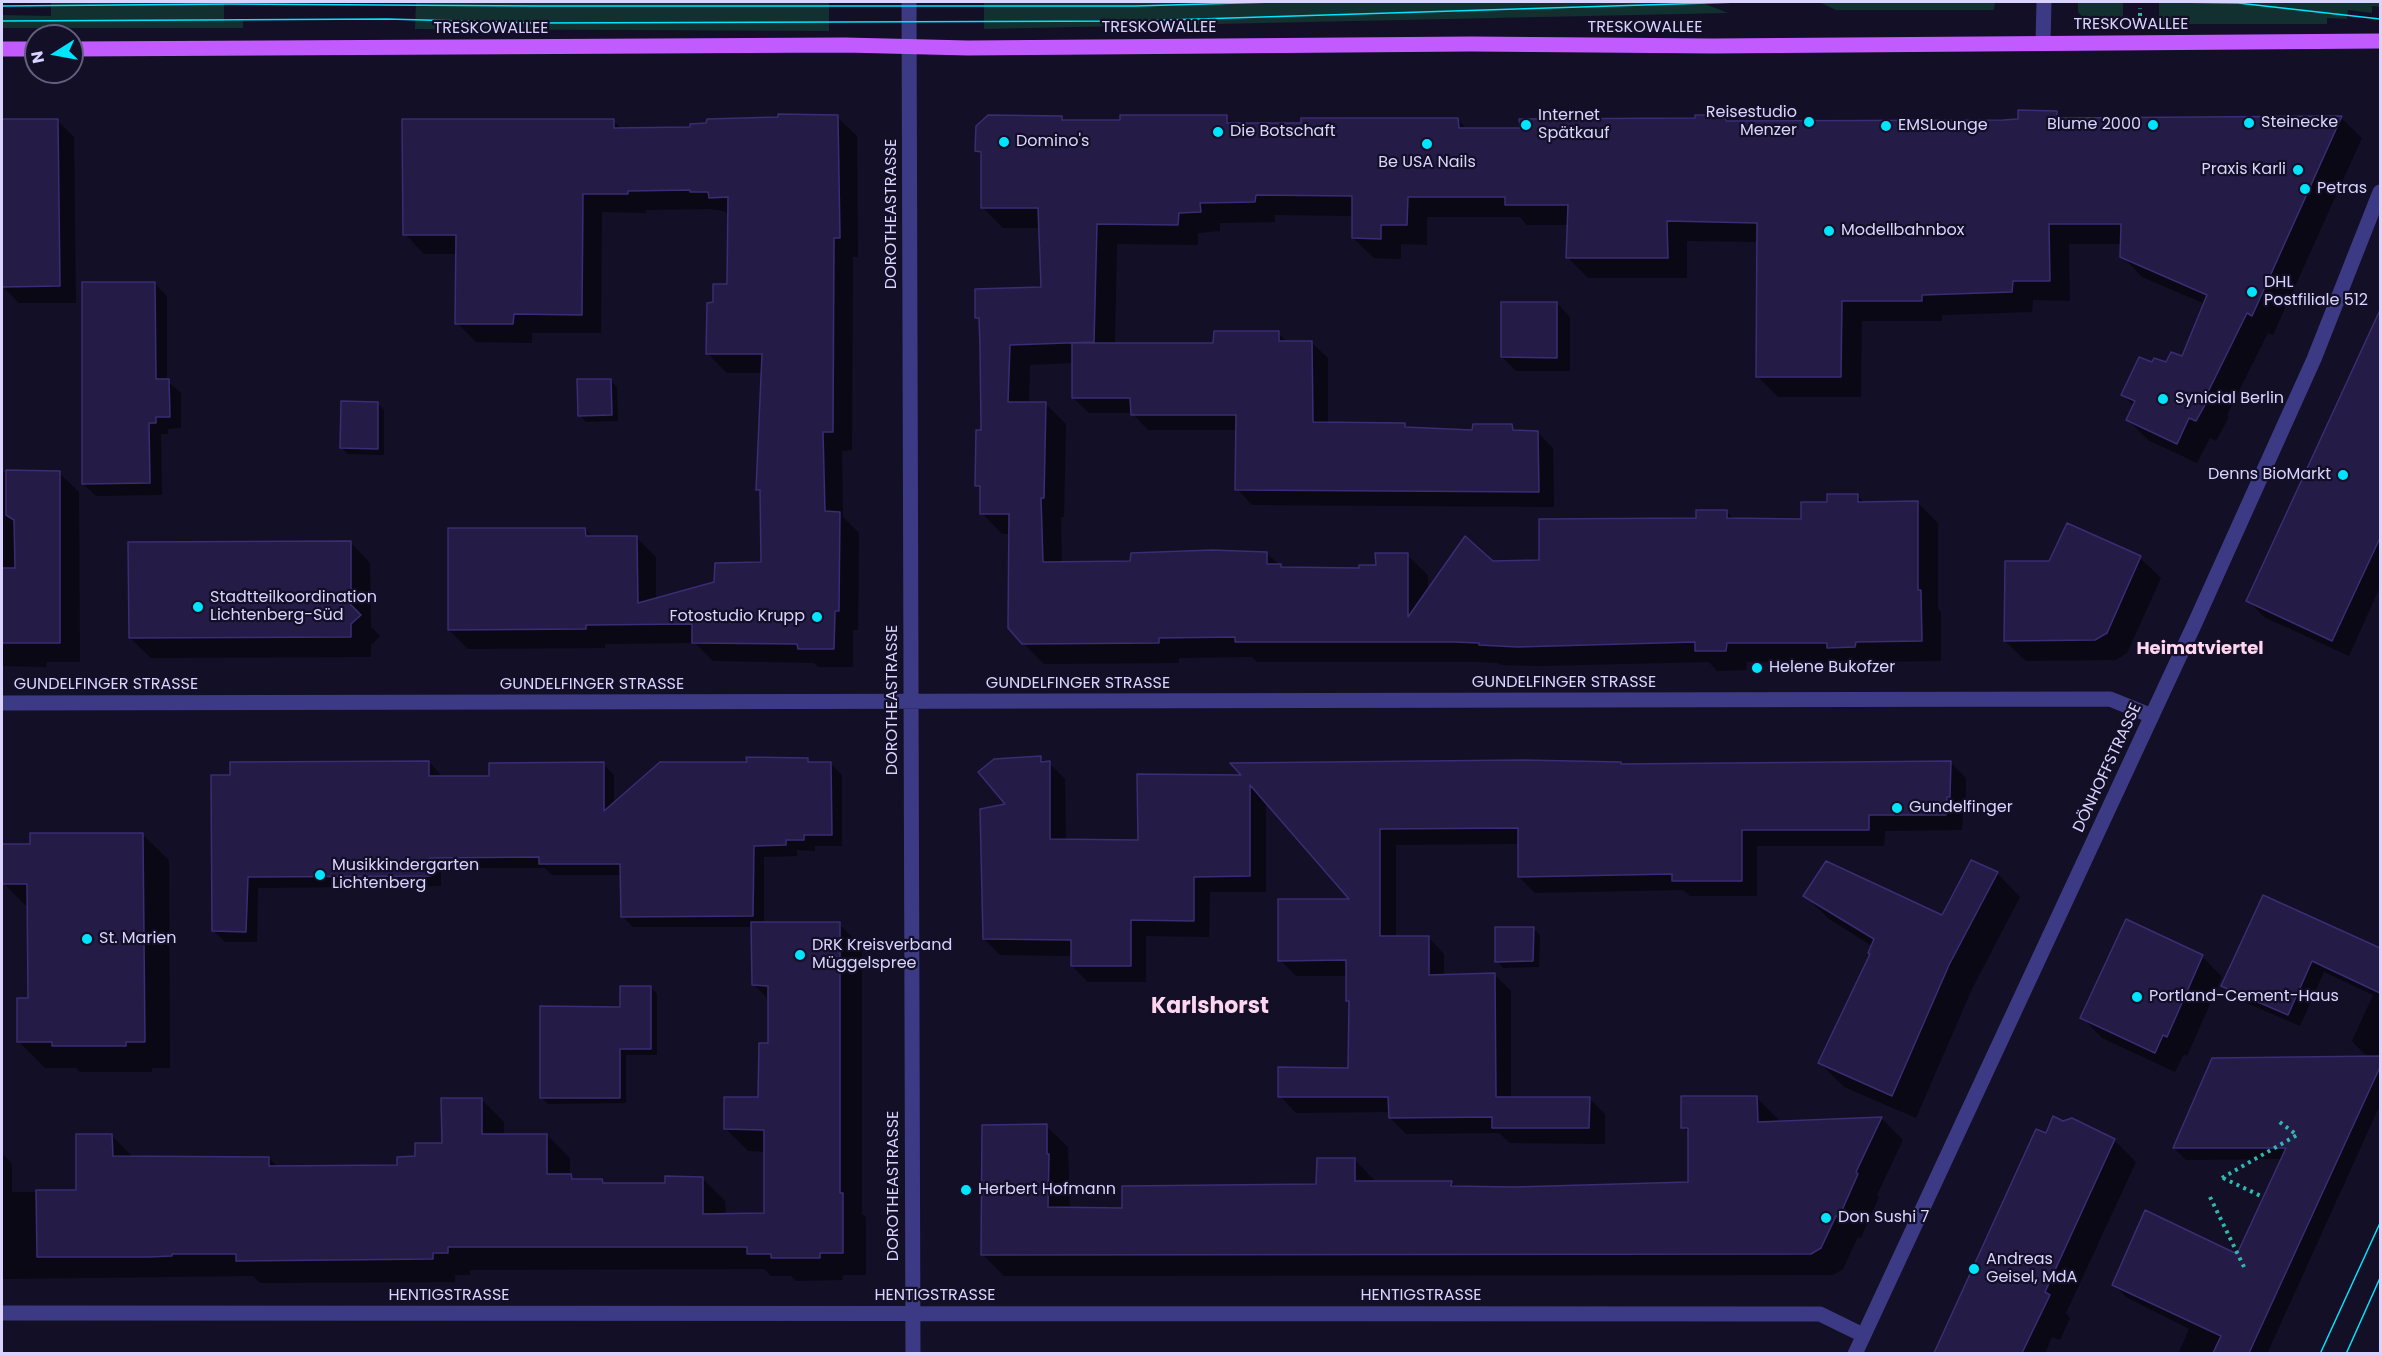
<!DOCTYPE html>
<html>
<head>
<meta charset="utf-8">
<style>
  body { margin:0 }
  #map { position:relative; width:2382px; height:1355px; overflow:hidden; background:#130f26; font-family:Poppins,sans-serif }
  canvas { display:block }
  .frame { position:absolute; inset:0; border:3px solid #d9d4ff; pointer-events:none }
  .north { position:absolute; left:24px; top:24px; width:60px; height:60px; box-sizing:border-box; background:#130f26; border:2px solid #625e7d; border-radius:50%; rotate:259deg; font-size:16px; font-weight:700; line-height:24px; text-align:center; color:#d9d4ff }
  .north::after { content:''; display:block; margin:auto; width:21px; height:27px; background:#00e5ff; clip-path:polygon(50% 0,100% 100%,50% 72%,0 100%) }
</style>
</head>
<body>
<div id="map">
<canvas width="2382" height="1355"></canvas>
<div class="frame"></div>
<div class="north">N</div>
</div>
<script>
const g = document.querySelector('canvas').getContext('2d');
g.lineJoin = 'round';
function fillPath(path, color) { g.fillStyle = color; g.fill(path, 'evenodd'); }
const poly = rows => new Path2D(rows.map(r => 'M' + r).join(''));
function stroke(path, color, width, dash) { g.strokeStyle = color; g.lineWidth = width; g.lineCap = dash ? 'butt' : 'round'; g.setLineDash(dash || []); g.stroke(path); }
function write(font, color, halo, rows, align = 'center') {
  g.font = font + ' Poppins,sans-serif'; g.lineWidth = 4.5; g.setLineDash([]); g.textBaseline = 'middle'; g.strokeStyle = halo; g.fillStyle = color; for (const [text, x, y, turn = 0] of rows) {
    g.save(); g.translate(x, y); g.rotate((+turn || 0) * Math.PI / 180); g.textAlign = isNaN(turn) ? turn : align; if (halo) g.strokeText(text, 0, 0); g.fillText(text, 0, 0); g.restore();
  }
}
const green = poly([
  [51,2,224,2,224,21,243,21,243,28,2,28,2,15,51,16],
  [416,2,829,2,829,31,415,29],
  [984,2,1700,2,1728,13,984,29],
  [1819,2,1995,2,1994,10,1836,10],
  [2078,2,2123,2,2123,25,2102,25,2087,22,2078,12],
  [2159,2,2380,2,2380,7,2372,6,2372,13,2348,10,2347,19,2327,18,2327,24,2159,24]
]);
const shadow = poly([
  [2057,113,2063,119,2341,118,2362,138,2273,335,2268,333,2227,415,2229,417,2216,441,2210,438,2197,463,2148,440,2128,420,2134,406,2123,395,2152,364,2167,364,2183,358,2205,304,2142,277,2122,256,2122,244,2069,244,2070,301,2033,300,2032,312,1942,315,1942,321,1862,321,1861,397,1778,397,1757,376,1758,242,1687,241,1687,278,1588,278,1567,257,1568,225,1527,225,1520,217,1427,217,1427,245,1401,244,1401,259,1374,258,1353,238,1353,216,1275,215,1275,222,1220,223,1220,231,1198,233,1198,245,1117,244,1115,345,1214,344,1278,333,1288,343,1312,343,1328,358,1328,424,1405,425,1409,429,1474,431,1511,426,1517,432,1537,432,1553,448,1554,507,1252,505,1237,489,1237,430,1148,430,1132,413,1089,413,1073,398,1073,363,1030,365,1029,404,1046,404,1066,424,1064,517,1061,517,1062,563,1132,563,1266,553,1283,568,1360,570,1377,567,1407,555,1428,575,1428,591,1492,562,1541,562,1726,511,1735,520,1803,520,1829,503,1858,496,1865,503,1918,503,1938,523,1938,609,1941,612,1941,661,1876,662,1875,667,1849,668,1845,663,1747,662,1746,670,1717,671,1709,662,1539,666,1501,665,1498,663,1475,662,1257,662,1252,657,1179,658,1179,663,1044,664,1023,643,1010,534,1002,534,982,513,981,491,976,485,982,431,980,321,976,317,1043,289,1040,228,1003,228,982,207,982,156,977,151,1061,117,1065,121,1122,121,1226,117,1234,125,1458,120,1468,130,1522,129,1725,116,1731,122,2003,122],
  [837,117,857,136,858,257,853,257,852,450,842,451,843,517,859,533,858,630,853,630,853,667,818,667,814,663,713,661,695,643,605,644,605,648,468,649,449,630,585,529,593,538,637,538,656,557,656,599,715,583,763,564,762,494,757,489,762,373,727,373,708,354,715,304,728,285,730,217,724,211,709,209,646,210,646,213,602,212,601,333,532,333,532,343,476,342,457,323,457,254,424,254,405,234,613,120,622,129,692,128],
  [2,120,57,120,74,137,76,303,19,303,2,286],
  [155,284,167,296,167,381,181,393,181,428,168,429,168,434,161,434,162,495,96,496,83,484],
  [1557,303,1570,317,1570,371,1516,371,1502,357],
  [2380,314,2380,587,2349,656,2264,617,2248,601],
  [610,380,617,387,618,421,586,422,580,415],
  [377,403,384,410,384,455,348,454,342,448],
  [2,472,59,473,79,492,80,662,47,662,46,667,2,666],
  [2068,525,2140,558,2161,578,2127,653,2116,660,2026,661,2005,641,2050,562],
  [350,542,370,563,371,627,380,636,371,645,371,657,151,658,130,638],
  [1040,758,1046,763,1049,763,1065,779,1066,841,1139,842,1244,776,1620,763,1622,765,1950,762,1966,778,1966,812,1963,813,1962,830,1885,831,1884,846,1757,846,1757,896,1690,896,1683,890,1535,893,1519,877,1519,844,1396,845,1396,937,1428,937,1444,954,1444,976,1495,975,1511,991,1511,1098,1589,1098,1605,1114,1605,1144,1510,1143,1499,1133,1406,1134,1390,1118,1390,1112,1296,1113,1280,1096,1350,1070,1350,1003,1348,1001,1347,976,1296,976,1280,960,1353,900,1266,801,1266,892,1210,892,1209,937,1146,936,1146,982,1088,982,1072,966,1072,956,1000,955,984,939,1008,805],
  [807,759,812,764,831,764,842,775,842,846,815,846,815,851,797,850,797,856,764,857,764,924,839,924,862,947,862,1214,866,1217,866,1275,843,1275,842,1280,796,1281,791,1276,771,1276,764,1269,470,1270,470,1275,455,1275,455,1282,260,1283,253,1276,2,1279,2,1153,12,1164,12,1192,77,1192,112,1136,134,1158,269,1158,278,1167,399,1166,443,1144,481,1099,504,1122,504,1135,547,1135,570,1158,570,1175,576,1180,602,1180,606,1184,667,1184,702,1178,725,1201,726,1215,766,1215,766,1152,748,1151,725,1128,760,1099,770,1045,770,1001,754,985,753,927,633,927,622,916,622,875,552,875,545,868,441,868,441,886,258,888,257,942,225,942,214,931,212,776,429,762,440,774,440,778,490,778,603,764,614,775,614,804,748,764],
  [142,834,169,860,170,1068,152,1068,152,1072,80,1072,76,1068,45,1068,19,1042,29,999,29,909,3,883,32,846],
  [1997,873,2020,897,1972,989,1916,1118,1844,1087,1820,1063,1872,954,1872,946,1829,919,1805,896,1943,917],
  [2264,897,2380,950,2380,1105,2267,1354,2178,1354,2189,1329,2126,1297,2114,1285,2238,1256,2282,1159,2186,1160,2174,1148,2373,1058,2364,1054,2352,1041,2373,995,2324,972,2300,1026,2235,998,2223,985],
  [1533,928,1540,935,1539,967,1503,968,1497,961],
  [2202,956,2222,977,2187,1056,2184,1054,2175,1072,2102,1038,2082,1017],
  [650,987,657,994,657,1055,626,1055,626,1103,548,1104,541,1097,621,1008],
  [1757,1098,1778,1119,1779,1122,1882,1119,1903,1140,1877,1195,1879,1197,1861,1238,1858,1237,1843,1269,1833,1275,1004,1276,982,1254,1046,1126,1068,1147,1070,1208,1124,1209,1318,1186,1355,1160,1376,1182,1451,1182,1456,1188,1690,1184,1690,1134,1683,1128],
  [2047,1135,2114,1140,2136,1162,2066,1313,2070,1318,2060,1340,2052,1337,2045,1354,1933,1354]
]);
const building = poly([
  [2018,110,2057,111,2057,118,2342,116,2252,316,2247,313,2207,394,2210,396,2196,421,2189,418,2177,444,2126,420,2135,401,2121,395,2139,357,2152,362,2154,358,2166,362,2171,352,2182,356,2207,295,2120,257,2121,224,2049,224,2050,281,2013,281,2012,292,1922,295,1922,301,1842,301,1841,377,1756,377,1757,223,1667,221,1668,258,1566,258,1568,205,1505,205,1505,197,1408,197,1407,225,1381,225,1381,239,1352,238,1352,196,1256,195,1255,202,1200,203,1201,212,1179,213,1178,225,1097,224,1094,342,1010,345,1008,402,1046,402,1044,498,1041,498,1043,562,1130,561,1131,553,1212,550,1267,552,1267,564,1281,564,1281,567,1359,568,1359,565,1376,565,1375,553,1408,553,1408,617,1465,536,1493,561,1539,560,1539,519,1696,518,1696,510,1727,510,1727,518,1801,519,1801,502,1827,502,1827,494,1858,494,1858,502,1918,501,1918,590,1921,590,1922,641,1856,642,1855,647,1827,648,1827,643,1727,643,1726,651,1695,651,1695,642,1517,647,1479,645,1479,643,1454,642,1235,642,1235,637,1159,638,1159,643,1022,644,1008,628,1009,514,980,514,980,486,975,486,976,430,981,430,980,346,979,318,975,318,975,289,1041,287,1038,208,981,208,981,152,975,151,976,126,988,115,1062,116,1062,120,1120,120,1120,115,1227,115,1227,123,1301,123,1301,118,1458,118,1459,128,1520,128,1519,119,1695,118,1695,115,1725,115,1726,121,2003,120,2018,119,2018,110],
  [778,114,838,115,840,238,834,238,833,432,823,432,825,511,840,512,839,611,835,611,834,649,798,649,797,644,692,643,692,624,586,625,586,629,448,630,448,528,585,528,586,536,637,536,638,603,714,582,715,563,761,562,760,490,756,490,762,354,706,354,707,303,713,302,713,284,727,284,728,197,709,198,708,192,690,192,690,190,628,191,628,194,583,194,582,315,514,314,513,324,455,324,456,235,403,235,402,119,614,119,614,128,690,127,690,124,706,123,707,119,778,117,778,114],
  [2,119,58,119,60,286,2,287,2,119],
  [82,282,155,282,156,379,169,379,170,417,156,417,156,423,149,423,150,483,82,484,82,282],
  [1501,302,1557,302,1557,358,1501,357,1501,302],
  [2380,310,2380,538,2332,641,2246,601,2380,310],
  [1214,331,1279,331,1279,341,1312,341,1313,422,1405,423,1405,427,1472,430,1473,424,1512,424,1513,430,1538,431,1539,492,1235,490,1236,415,1131,415,1130,398,1072,398,1072,343,1213,343,1214,331],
  [577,379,611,379,612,415,578,416,577,379],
  [341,401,378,402,378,449,340,448,341,401],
  [6,470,60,471,60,643,2,643,2,568,15,568,14,520,6,515,6,470],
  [2067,523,2141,556,2107,633,2095,640,2004,641,2005,561,2049,561,2067,523],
  [351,541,351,605,361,615,351,624,351,637,129,638,128,542,351,541],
  [1041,756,1041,762,1050,761,1050,839,1138,840,1137,774,1241,775,1230,763,1523,760,1621,762,1621,764,1951,761,1950,797,1947,797,1946,815,1869,815,1869,830,1742,830,1742,881,1672,881,1672,874,1518,877,1518,828,1380,829,1380,936,1429,936,1429,975,1495,973,1496,1097,1590,1097,1589,1128,1492,1128,1492,1117,1389,1118,1388,1097,1278,1097,1278,1067,1348,1068,1349,1001,1346,1001,1346,960,1278,961,1278,899,1349,899,1250,785,1250,876,1194,877,1194,921,1131,920,1131,966,1071,966,1071,940,983,939,980,809,1005,804,978,772,994,759,1041,756],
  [746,757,808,758,808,762,831,762,832,835,804,835,804,840,786,840,786,845,754,846,753,916,621,917,620,864,539,864,539,857,430,858,430,876,248,877,246,932,212,931,211,775,230,775,230,762,429,761,429,776,489,776,489,763,604,762,604,811,660,762,747,762,746,757],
  [30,833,143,833,145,1042,126,1042,126,1046,52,1046,52,1042,17,1042,17,998,28,998,27,884,2,884,2,844,30,844,30,833],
  [1971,860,1998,872,1949,965,1892,1096,1818,1063,1870,954,1868,953,1874,939,1803,896,1826,861,1942,915,1971,860],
  [2263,895,2380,948,2380,993,2312,961,2288,1015,2221,986,2263,895],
  [2126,919,2203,955,2167,1037,2163,1035,2155,1053,2080,1018,2126,919],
  [751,922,840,922,840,1193,843,1193,843,1253,820,1253,820,1258,771,1258,771,1254,747,1254,747,1247,448,1247,448,1253,433,1253,433,1259,236,1261,236,1254,172,1254,172,1256,149,1257,37,1257,36,1190,76,1190,76,1134,112,1134,113,1156,269,1157,269,1166,397,1165,397,1157,415,1156,415,1143,442,1143,441,1098,482,1098,482,1134,547,1134,547,1174,571,1174,572,1179,602,1179,603,1183,665,1183,665,1176,703,1177,703,1214,764,1213,764,1130,724,1129,724,1097,758,1097,759,1043,768,1043,768,986,752,985,751,922],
  [1495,927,1534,927,1533,961,1495,962,1495,927],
  [620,986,651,986,651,1049,620,1049,620,1098,540,1098,540,1006,620,1007,620,986],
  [2380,1056,2380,1067,2249,1353,2213,1353,2221,1336,2112,1285,2145,1210,2237,1254,2286,1148,2173,1148,2212,1058,2380,1056],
  [1681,1096,1757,1096,1758,1122,1882,1117,1856,1172,1858,1174,1839,1217,1836,1216,1821,1248,1811,1254,981,1255,982,1125,1047,1124,1047,1154,1049,1154,1048,1207,1122,1208,1122,1186,1316,1184,1317,1158,1355,1158,1355,1181,1452,1181,1451,1186,1514,1187,1688,1182,1688,1128,1681,1128,1681,1096],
  [2053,1116,2063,1121,2072,1118,2115,1139,2045,1292,2050,1295,2022,1353,1934,1353,2036,1129,2046,1133,2053,1116]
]);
const path = poly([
  [2140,16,2140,8],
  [2222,1178,2297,1135,2277,1120],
  [2223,1178,2263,1197],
  [2210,1197,2244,1267]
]);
const minor = poly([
  [909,2,913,1354],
  [2043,43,2044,2],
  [2,703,2110,699,2152,716],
  [2,1313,1820,1314,1863,1335],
  [1855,1354,2195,623,2314,359,2380,192]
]);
const major = poly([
  [2,49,36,49],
  [72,49,845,45,968,48,1471,44,1713,46,2380,41]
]);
const tram = poly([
  [2174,2,2238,3,2380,19],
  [2,6,230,4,535,6,1136,6,1274,2],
  [2,21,387,19,536,23,1135,21,1739,2,1922,2],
  [2320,1354,2380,1223],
  [2346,1354,2380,1278]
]);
const markers = [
  [1809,122,6,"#00e5ff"],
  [2249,123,6,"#00e5ff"],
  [1526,125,6,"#00e5ff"],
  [2153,125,6,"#00e5ff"],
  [1886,126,6,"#00e5ff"],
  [1218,132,6,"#00e5ff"],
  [1004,142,6,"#00e5ff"],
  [1427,144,6,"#00e5ff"],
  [2298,170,6,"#00e5ff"],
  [2305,189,6,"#00e5ff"],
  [1829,231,6,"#00e5ff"],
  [2252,292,6,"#00e5ff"],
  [2163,399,6,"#00e5ff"],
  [2343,475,6,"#00e5ff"],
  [198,607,6,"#00e5ff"],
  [817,617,6,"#00e5ff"],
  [1757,668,6,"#00e5ff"],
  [1897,808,6,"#00e5ff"],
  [320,875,6,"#00e5ff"],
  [87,939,6,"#00e5ff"],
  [800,955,6,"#00e5ff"],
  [2137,997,6,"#00e5ff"],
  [966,1190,6,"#00e5ff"],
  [1826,1218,6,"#00e5ff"],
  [1974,1269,6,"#00e5ff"]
];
const streetNames = [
  ["TRESKOWALLEE",2131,25],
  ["TRESKOWALLEE",1159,28],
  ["TRESKOWALLEE",1645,28],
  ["TRESKOWALLEE",491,29],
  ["DOROTHEASTRASSE",892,214,-90],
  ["GUNDELFINGER STRASSE",1564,683],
  ["GUNDELFINGER STRASSE",1078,684],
  ["GUNDELFINGER STRASSE",106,685],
  ["GUNDELFINGER STRASSE",592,685],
  ["DOROTHEASTRASSE",893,700,-90],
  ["DÖNHOFFSTRASSE",2108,768,-65],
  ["DOROTHEASTRASSE",894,1186,-90],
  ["HENTIGSTRASSE",449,1296],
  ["HENTIGSTRASSE",935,1296],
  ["HENTIGSTRASSE",1421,1296]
];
const poiNames = [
  ["Reisestudio",1797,113,"right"],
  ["Menzer",1797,131,"right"],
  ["Internet",1538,116],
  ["Spätkauf",1538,134],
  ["Steinecke",2261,123],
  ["Blume 2000",2141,125,"right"],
  ["EMSLounge",1898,126],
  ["Die Botschaft",1230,132],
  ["Domino's",1016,142],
  ["Be USA Nails",1427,163,"center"],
  ["Praxis Karli",2286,170,"right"],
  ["Petras",2317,189],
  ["Modellbahnbox",1841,231],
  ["DHL",2264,283],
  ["Postfiliale 512",2264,301],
  ["Synicial Berlin",2175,399],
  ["Denns BioMarkt",2331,475,"right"],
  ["Stadtteilkoordination",210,598],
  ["Lichtenberg-Süd",210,616],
  ["Fotostudio Krupp",805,617,"right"],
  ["Helene Bukofzer",1769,668],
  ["Gundelfinger",1909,808],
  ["Musikkindergarten",332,866],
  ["Lichtenberg",332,884],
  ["St. Marien",99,939],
  ["DRK Kreisverband",812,946],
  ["Müggelspree",812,964],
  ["Portland-Cement-Haus",2149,997],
  ["Herbert Hofmann",978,1190],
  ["Don Sushi 7",1838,1218],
  ["Andreas",1986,1260],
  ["Geisel, MdA",1986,1278]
];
const neighbourhoodNames = [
  ["Heimatviertel",2200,649]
];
const districtNames = [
  ["Karlshorst",1210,1007]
];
fillPath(green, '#12302f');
fillPath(shadow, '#0007');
fillPath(building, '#241b47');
stroke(building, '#3b2d73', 1.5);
stroke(path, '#2fb8b0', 4, [3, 4.5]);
stroke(minor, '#3d3a85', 15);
stroke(major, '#c25bff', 15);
stroke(tram, '#00e5ff', 1.5);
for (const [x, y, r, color] of markers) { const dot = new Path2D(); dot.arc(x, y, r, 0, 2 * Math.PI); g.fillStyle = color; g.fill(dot); stroke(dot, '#130f26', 2); }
write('16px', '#d9d4ff', '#130f26', streetNames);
write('16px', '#d9d4ff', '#130f26', poiNames, 'left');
write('bold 18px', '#ffd6f0', '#130f26', neighbourhoodNames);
write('bold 22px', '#ffd6f0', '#130f26', districtNames);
</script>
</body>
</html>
